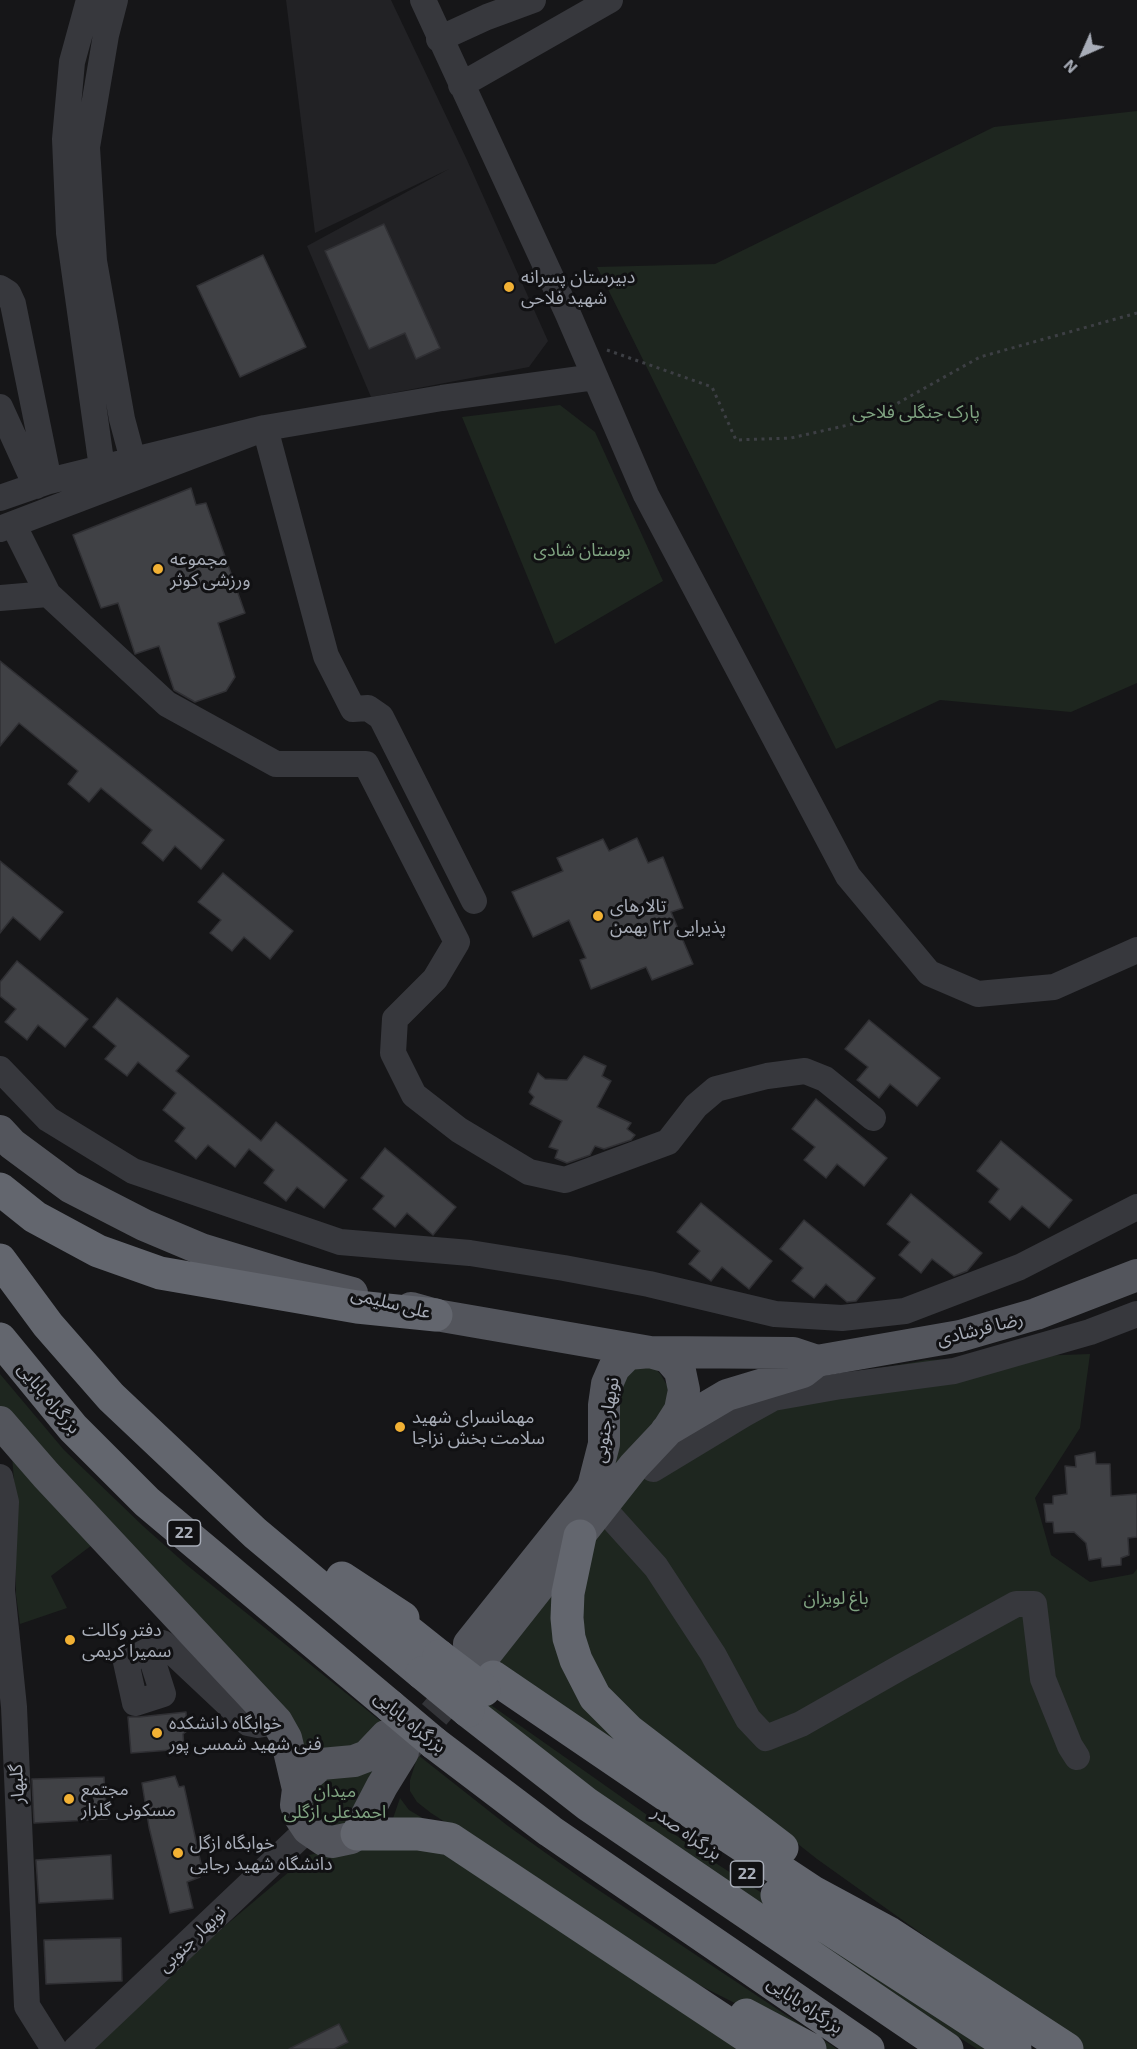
<!DOCTYPE html>
<html>
<head>
<meta charset="utf-8">
<style>
  body { margin:0 }
  #map { position:relative; width:1137px; height:2049px; overflow:hidden; background:#161618; font-family:"Exo 2",sans-serif }
  canvas { display:block }
  .north { position:absolute; left:1053px; top:24px; width:60px; height:60px; -webkit-text-stroke:4px #111113; paint-order:stroke; rotate:225deg; font-size:16px; font-weight:700; line-height:24px; text-align:center; color:#a8adb8 }
  .north::after { content:''; display:block; margin:auto; width:21px; height:27px; background:#a8adb8; clip-path:polygon(50% 0,100% 100%,50% 72%,0 100%) }
</style>
</head>
<body>
<div id="map">
<canvas width="1137" height="2049"></canvas>
<div class="north">N</div>
</div>
<script>
const g = document.querySelector('canvas').getContext('2d');
g.lineJoin = 'round';
function fillPath(path, color) { g.fillStyle = color; g.fill(path, 'evenodd'); }
const poly = rows => new Path2D(rows.map(r => 'M' + r).join(''));
function stroke(path, color, width, dash) { g.strokeStyle = color; g.lineWidth = width; g.lineCap = dash ? 'butt' : 'round'; g.setLineDash(dash || []); g.stroke(path); }
function write(font, color, halo, rows, align = 'center') {
  g.font = font + ' "Exo 2","Noto Sans Arabic",sans-serif'; g.lineWidth = 6; g.setLineDash([]); g.textBaseline = 'middle'; g.strokeStyle = halo; g.fillStyle = color; for (const [text, x, y, turn = 0] of rows) {
    g.save(); g.translate(x, y); g.rotate((+turn || 0) * Math.PI / 180); g.textAlign = isNaN(turn) ? turn : align; if (halo) g.strokeText(text, 0, 0); g.fillText(text, 0, 0); g.restore();
  }
}
const built = poly([
  [286,0,391,0,467,160,548,341,529,367,371,397,307,246,449,169,315,233]
]);
const green = poly([
  [1137,111,1137,683,1071,712,940,700,836,749,597,267,715,264,994,127],
  [560,405,595,432,663,581,555,644,462,417],
  [1090,1354,1080,1428,1035,1498,1051,1555,1090,1582,1133,1574,1137,1569,1137,2049,1083,2049,817,1859,615,1700,595,1667,585,1637,579,1567,584,1555,638,1475,832,1377,926,1360],
  [642,1364,656,1369,661,1375,668,1387,667,1401,661,1415,600,1493,623,1373],
  [0,1374,64,1450,143,1526,188,1566,388,1727,379,1738,308,1761,0,1408],
  [12,1456,92,1545,51,1576,67,1608,20,1624,16,1595,15,1493],
  [564,1575,562,1626,674,1775,489,1668],
  [488,1703,711,1860,1002,2049,977,2049,718,1880,483,1708],
  [418,1755,508,1826,585,1881,837,2049,826,2049,703,1987,669,1967,431,1813,417,1802,410,1791,410,1780],
  [378,1764,356,1824,321,1827,306,1796,312,1782],
  [400,1798,409,1810,426,1820,390,1827],
  [363,1843,430,1844,750,2049,95,2049,161,1980,309,1855]
]);
const building = poly([
  [384,224,440,348,416,359,405,333,369,349,325,251,384,224],
  [263,255,306,347,240,377,197,286,263,255],
  [191,488,196,505,206,503,245,613,218,623,235,677,226,691,195,702,174,690,159,646,135,654,118,603,101,608,73,535,191,488],
  [0,661,224,840,201,869,175,846,163,861,142,843,152,830,101,788,89,802,68,784,78,771,19,723,0,746,0,661],
  [637,838,648,863,663,857,683,908,671,912,693,964,652,980,646,967,591,989,580,960,586,958,569,920,533,937,512,892,563,871,557,858,603,839,609,851,637,838],
  [0,861,63,912,40,940,13,917,0,933,0,861],
  [223,873,293,931,270,959,244,937,232,951,210,933,221,920,198,902,223,873],
  [17,961,88,1019,65,1047,38,1025,27,1040,5,1022,16,1009,0,996,0,982,17,961],
  [117,998,189,1056,176,1071,261,1141,276,1122,347,1180,324,1208,297,1187,286,1201,264,1183,274,1170,249,1149,235,1167,208,1145,196,1159,175,1141,185,1128,163,1110,176,1093,138,1062,127,1076,105,1059,116,1046,93,1027,117,998],
  [869,1020,940,1078,917,1106,890,1084,879,1098,857,1080,868,1067,845,1049,869,1020],
  [584,1056,606,1066,602,1076,611,1081,597,1107,631,1123,627,1129,635,1135,631,1140,604,1149,595,1146,590,1155,567,1163,555,1158,558,1150,549,1147,562,1121,530,1104,534,1097,529,1092,538,1073,545,1079,567,1080,584,1056],
  [816,1099,887,1158,864,1186,837,1164,826,1178,804,1160,815,1147,792,1129,816,1099],
  [1001,1141,1072,1200,1049,1228,1022,1206,1010,1220,989,1202,999,1189,977,1171,1001,1141],
  [385,1148,456,1207,433,1235,407,1213,395,1227,373,1209,384,1196,361,1178,385,1148],
  [911,1194,982,1253,967,1271,954,1276,932,1259,921,1273,899,1255,910,1242,887,1224,911,1194],
  [701,1203,772,1261,749,1289,722,1267,711,1281,689,1264,700,1251,677,1232,701,1203],
  [804,1220,875,1278,856,1301,847,1302,826,1284,814,1298,792,1281,803,1268,780,1249,804,1220],
  [1095,1452,1096,1464,1110,1464,1111,1496,1137,1494,1137,1537,1128,1538,1129,1555,1121,1558,1121,1565,1102,1567,1101,1558,1089,1560,1086,1543,1074,1532,1054,1533,1053,1522,1046,1522,1044,1504,1053,1504,1053,1496,1067,1494,1065,1466,1076,1467,1075,1456,1095,1452],
  [186,1712,187,1731,183,1734,184,1749,131,1753,128,1717,139,1717,186,1712],
  [175,1776,179,1787,184,1786,201,1864,196,1867,200,1877,187,1882,193,1908,170,1913,149,1827,142,1783,175,1776],
  [104,1777,107,1819,34,1823,32,1779,104,1777],
  [111,1855,113,1899,39,1903,36,1860,111,1855],
  [121,1938,122,1981,46,1984,44,1940,121,1938],
  [339,2024,348,2042,334,2049,289,2049,339,2024]
]);
const majorTunnel = poly([
  [403,1751,466,1677]
]);
const path = poly([
  [607,350,712,387,736,440,791,438,866,421,980,357,1137,313]
]);
const minor = poly([
  [89,0,72,62,65,139,69,233,102,468],
  [115,0,106,35,87,147,94,261,122,419,133,460],
  [423,0,568,314,646,495,848,876,929,973,978,994,1054,987,1137,950],
  [439,39,487,17,533,0],
  [461,85,610,0],
  [0,288,8,293,13,304,49,481],
  [0,407,36,486],
  [0,498,49,481,265,428,0,529],
  [13,524,48,594],
  [0,598,48,594,167,704,276,764,366,764,457,942,435,979,395,1019,393,1053,414,1095,459,1130,529,1172,565,1180,668,1142,696,1106,716,1089,767,1076,805,1071,825,1079,873,1118],
  [474,901,381,717,368,708,353,709,326,656,265,428,442,398,595,377],
  [0,1069,48,1119,133,1171,340,1242,470,1253,564,1268,649,1284,775,1314,842,1318,905,1311,1020,1267,1137,1207],
  [744,1414,773,1398,841,1386,954,1371,1090,1332,1137,1314],
  [653,1469,744,1414,733,1402],
  [0,1477,6,1502,2,1590,14,1707,27,2006,54,2049],
  [602,1507,656,1567,713,1654,748,1719,766,1738,801,1724,901,1667,1016,1604,1034,1604,1043,1679,1070,1746,1077,1757],
  [149,1650,163,1694,135,1703,126,1662,149,1650,163,1643,248,1723,258,1725,277,1722],
  [76,2049,308,1829]
]);
const major = poly([
  [0,1131,12,1144,70,1187,144,1225,201,1249,296,1278,352,1293],
  [411,1308,436,1315,650,1352,793,1353,817,1361,960,1336,1036,1314,1137,1275],
  [0,1422,46,1475,277,1722,286,1738,298,1789],
  [666,1431,727,1395,803,1372,817,1361],
  [469,1644,585,1499,593,1487,604,1444,604,1405,607,1384,614,1368,628,1354,650,1352,668,1357,680,1371,684,1390,680,1410,666,1432,634,1466,485,1655],
  [386,1736,367,1756,354,1761,321,1764,301,1781,298,1789,296,1805,300,1817,308,1829,324,1840,332,1842,351,1838,357,1834,382,1786,403,1752]
]);
const highway = poly([
  [0,1189,35,1217,98,1251,160,1273,357,1307,436,1315],
  [0,1260,48,1325,111,1397,255,1533,422,1673],
  [0,1339,73,1428,147,1502,390,1706],
  [580,1536,568,1593,567,1618,569,1638,576,1660,595,1697,628,1730,782,1848],
  [342,1578,403,1618],
  [380,1609,439,1656],
  [493,1677,681,1805,813,1892,889,1933,1067,2049],
  [468,1711,587,1804,947,2049],
  [434,1743,550,1831,868,2049],
  [357,1834,418,1834,450,1839,766,2049],
  [777,1895,1015,2049],
  [746,2015,810,2049]
]);
const highwayBridge = poly([
  [439,1656,484,1690],
  [422,1673,468,1711],
  [390,1706,434,1743]
]);
const markers = [
  [509,287,6,"#f2b134"],
  [158,569,6,"#f2b134"],
  [598,916,6,"#f2b134"],
  [400,1427,6,"#f2b134"],
  [70,1640,6,"#f2b134"],
  [157,1733,6,"#f2b134"],
  [69,1799,6,"#f2b134"],
  [178,1853,6,"#f2b134"]
];
const shields = [
  [184,1533,33],
  [747,1874,33]
];
const shieldNames = [
  ["22",184,1533],
  ["22",747,1874]
];
const poiNames = [
  ["دبیرستان پسرانه",521,277],
  ["شهید فلاحی",521,298],
  ["مجموعه",170,559],
  ["ورزشی کوثر",170,580],
  ["تالارهای",610,906],
  ["پذیرایی ۲۲ بهمن",610,927],
  ["مهمانسرای شهید",412,1417],
  ["سلامت بخش نزاجا",412,1438],
  ["دفتر وکالت",82,1630],
  ["سمیرا کریمی",82,1651],
  ["خوابگاه دانشکده",169,1723],
  ["فنی شهید شمسی پور",169,1744],
  ["مجتمع",81,1789],
  ["مسکونی گلزار",81,1810],
  ["خوابگاه ازگل",190,1843],
  ["دانشگاه شهید رجایی",190,1864]
];
const parkNames = [
  ["پارک جنگلی فلاحی",916,412],
  ["بوستان شادی",582,550],
  ["باغ لویزان",836,1598],
  ["میدان",335,1791],
  ["احمدعلی ازگلی",335,1812]
];
const streetNames = [
  ["علی سلیمی",391,1303,14],
  ["رضا فرشادی",980,1329,-14],
  ["بزرگراه بابایی",49,1398,50],
  ["نوبهار جنوبی",606,1420,-81],
  ["بزرگراه بابایی",410,1722,39],
  ["گلبهار",17,1784,-93],
  ["بزرگراه صدر",687,1833,35],
  ["نوبهار جنوبی",192,1939,-44],
  ["بزرگراه بابایی",805,2005,34]
];
fillPath(built, '#222225');
fillPath(green, '#1e261f');
fillPath(building, '#404145');
stroke(building, '#303034', 1.5);
stroke(majorTunnel, '#333438', 32, [32, 16]);
stroke(path, '#3d3f44', 3, [3, 4.5]);
stroke(minor, '#37383d', 26);
stroke(major, '#53555c', 32);
stroke(highway, '#63666e', 33);
stroke(highwayBridge, '#63666e', 33);
for (const [x, y, r, color] of markers) { const dot = new Path2D(); dot.arc(x, y, r, 0, 2 * Math.PI); g.fillStyle = color; g.fill(dot); stroke(dot, '#111113', 2); }
for (const [x, y, w] of shields) { const box = new Path2D(); box.roundRect(x - w / 2, y - 13, w, 26, 4.5); g.fillStyle = '#111113'; g.fill(box); stroke(box, '#a8adb8', 1.5); }
write('bold 16px', '#a8adb8', null, shieldNames);
write('18px', '#a8adb8', '#111113', poiNames, 'left');
write('18px', '#7fa381', '#111113', parkNames);
write('18px', '#a8adb8', '#111113', streetNames);
</script>
</body>
</html>
